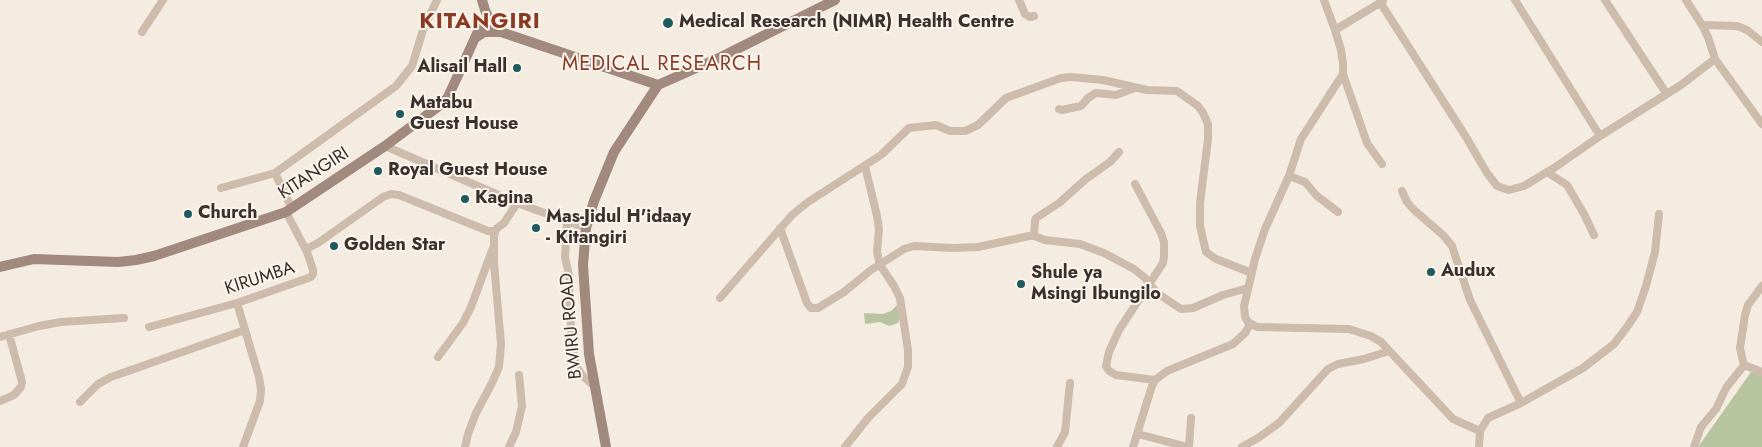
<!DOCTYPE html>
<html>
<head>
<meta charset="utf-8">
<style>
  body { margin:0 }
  canvas { display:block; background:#f4ebe1 }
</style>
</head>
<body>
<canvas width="1762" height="447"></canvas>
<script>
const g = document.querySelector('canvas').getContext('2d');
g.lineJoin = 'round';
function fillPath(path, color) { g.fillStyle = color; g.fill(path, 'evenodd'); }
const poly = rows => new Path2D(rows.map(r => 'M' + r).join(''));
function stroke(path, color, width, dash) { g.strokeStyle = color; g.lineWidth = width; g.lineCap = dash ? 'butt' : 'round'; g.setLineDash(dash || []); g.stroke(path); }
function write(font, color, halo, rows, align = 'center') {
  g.font = font + ' Jost,sans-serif'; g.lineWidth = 4; g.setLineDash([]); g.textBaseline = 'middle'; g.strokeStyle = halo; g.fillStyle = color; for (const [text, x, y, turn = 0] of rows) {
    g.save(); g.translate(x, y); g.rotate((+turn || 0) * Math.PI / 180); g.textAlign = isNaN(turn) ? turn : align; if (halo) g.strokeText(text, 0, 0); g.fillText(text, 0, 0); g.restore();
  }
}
const green = poly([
  [897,305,900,317,898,323,889,326,880,322,865,324,864,313,883,314,891,311],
  [1751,372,1762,376,1762,447,1698,447]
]);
const street = poly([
  [1019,0,1025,14,1030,17,1034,16],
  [1324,0,1335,30,1341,50,1343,63,1343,74,1301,139,1289,176,1265,229,1255,259,1244,306,1245,317,1248,322,1257,327,1349,329,1371,336,1381,342,1453,419,1480,431],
  [1515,0,1600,136],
  [1605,0,1666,93],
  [1686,0,1702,25,1708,37,1715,59,1762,124],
  [1380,2,1466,137,1487,173,1497,186,1509,190,1524,186,1554,168,1600,136,1681,85,1715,59],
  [1702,25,1737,26,1747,30,1762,42],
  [1335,30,1383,1],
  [142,32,163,0],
  [1343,74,1367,143,1382,164],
  [1059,109,1062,110,1081,106,1088,98,1096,93,1116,95,1135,88],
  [385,146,517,203,586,228],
  [1547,172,1567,185,1584,214,1594,235],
  [275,173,292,209],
  [1289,176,1305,182,1317,196,1338,212],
  [1135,184,1161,233,1164,242,1164,257,1163,263,1119,330,1109,352,1106,366,1109,371,1116,375,1155,380],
  [221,188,275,173,396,86,412,66,423,30,437,0],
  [1402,191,1407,202,1413,209,1444,236,1452,246,1470,300,1521,403],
  [567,222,565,257,570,280,569,296,573,354,576,366,582,375,594,386],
  [780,228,807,303,811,308,818,308,844,292,871,270,904,249,914,246,953,248,978,247,1029,236,1034,236,1045,240,1080,244,1104,253,1134,269,1144,277,1157,293,1181,309,1193,308,1223,295,1248,288],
  [1034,236,1035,221,1036,218,1059,203,1086,179,1110,162,1119,152],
  [306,249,318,243,383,197,391,194,399,195,488,231,494,231],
  [720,298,792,215,808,202,881,155,909,128,936,125,950,131,965,131,978,125,1006,98,1061,78,1071,77,1103,80,1147,90,1177,91,1198,106,1203,113,1208,124,1208,139,1200,203,1200,226,1206,252,1216,259,1252,273],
  [237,303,259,377,261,389,260,401,243,447],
  [149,327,237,303,311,277,313,274,313,270,307,252,286,212],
  [0,337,39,326,61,322,124,318],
  [438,357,463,323,471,307,493,248],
  [1744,366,1740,348,1745,315,1748,305,1762,286],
  [0,401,14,395,21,387,22,382,9,334],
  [80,402,98,384,111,377,245,330],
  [1138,434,1188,447],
  [465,447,468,434,476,413,492,383,499,367,501,344,494,263,494,235,496,229,504,223,517,203],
  [509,447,516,432,522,406,519,375],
  [845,447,868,418,902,384,908,367,908,350,900,298,894,286,880,265,877,252,879,229,877,216,865,166],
  [1057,447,1065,432,1070,383],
  [1133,447,1152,386,1155,380,1167,371,1233,344,1245,333,1250,324],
  [1189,447,1191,418],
  [1242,447,1258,438,1279,423,1328,369,1338,364,1364,359,1389,351],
  [1479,447,1480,431,1488,418,1521,403,1583,368,1614,344,1627,327,1637,312,1646,286,1655,252,1659,214],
  [1694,447,1701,427,1716,409,1726,388,1741,369,1744,366,1747,366,1762,372]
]);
const secondary = poly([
  [482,0,485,10,490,21],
  [481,30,480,27,481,22,488,20,492,25,489,32],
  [475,38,484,32,501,32,658,85],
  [0,267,34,259,118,262,136,260,154,256,286,212,385,146,443,103,448,97,480,27],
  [606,447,589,354,583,265,586,228,594,201,614,152,658,85,721,57,835,0]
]);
const markers = [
  [668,23,6,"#1f5a5e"],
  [517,68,5,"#1f5a5e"],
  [400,114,5,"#1f5a5e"],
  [378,171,5,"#1f5a5e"],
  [465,199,5,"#1f5a5e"],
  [188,214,5,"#1f5a5e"],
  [536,228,5,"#1f5a5e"],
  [334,246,5,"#1f5a5e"],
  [1431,272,5,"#1f5a5e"],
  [1021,284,5,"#1f5a5e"]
];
const poiNames = [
  ["Medical Research (NIMR) Health Centre",679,23],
  ["Alisail Hall",507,68,"right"],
  ["Matabu",410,104],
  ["Guest House",410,125],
  ["Royal Guest House",388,171],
  ["Kagina",475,199],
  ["Church",198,214],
  ["Mas-Jidul H'idaay",546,218],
  ["- Kitangiri",546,239],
  ["Golden Star",344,246],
  ["Audux",1441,272],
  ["Shule ya",1031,274],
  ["Msingi Ibungilo",1031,295]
];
const streetNames = [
  ["KITANGIRI",314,174,-33],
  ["KIRUMBA",260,279,-18],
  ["BWIRU ROAD",572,326,-95]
];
const quarterNames = [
  ["MEDICAL RESEARCH",662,65]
];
const districtNames = [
  ["KITANGIRI",480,23]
];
fillPath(green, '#b8c4a0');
stroke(street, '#cdbbac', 8);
stroke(secondary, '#a18a7d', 10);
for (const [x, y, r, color] of markers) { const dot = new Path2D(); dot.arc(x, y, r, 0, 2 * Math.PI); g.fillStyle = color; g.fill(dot); stroke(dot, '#fbf5ee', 2); }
write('bold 18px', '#3b302b', '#fbf5ee', poiNames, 'left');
write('18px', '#3b302b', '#fbf5ee', streetNames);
g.letterSpacing = '1px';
write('20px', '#8c3b22', '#fbf5ee', quarterNames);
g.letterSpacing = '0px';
g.letterSpacing = '1px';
write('bold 22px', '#8c3b22', '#fbf5ee', districtNames);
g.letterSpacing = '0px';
</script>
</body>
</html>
